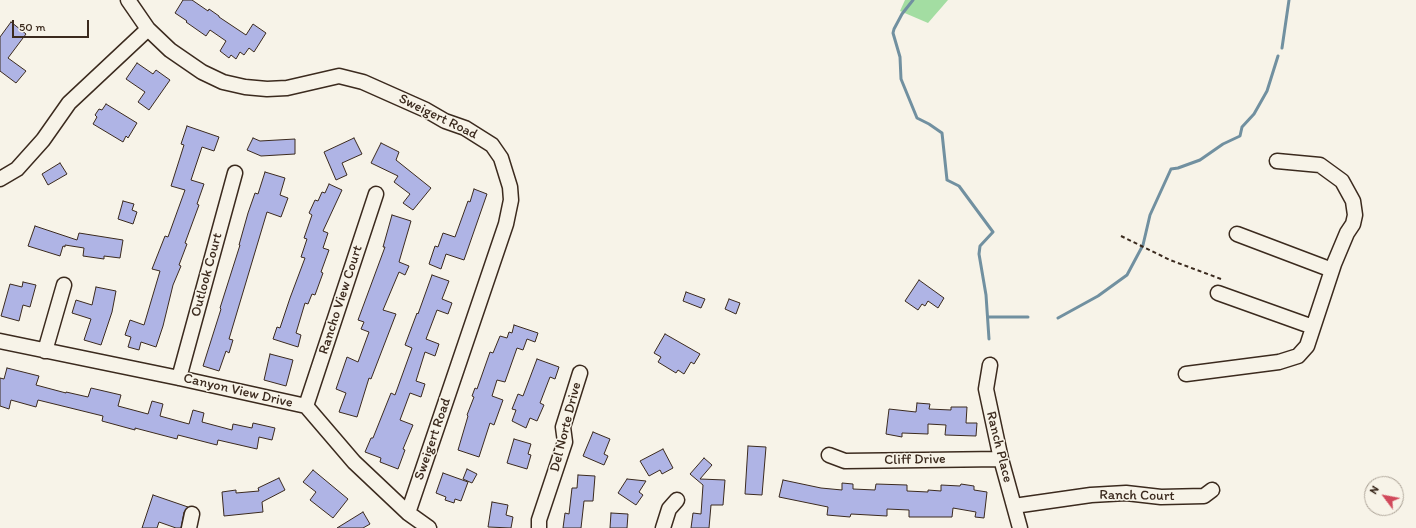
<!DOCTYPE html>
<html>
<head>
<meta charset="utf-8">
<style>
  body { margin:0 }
  #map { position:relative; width:1416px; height:528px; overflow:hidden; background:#f7f3e8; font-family:Itim,sans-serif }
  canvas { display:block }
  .north { position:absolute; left:1364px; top:476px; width:40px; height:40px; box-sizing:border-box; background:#f7f3e8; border:1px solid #aca397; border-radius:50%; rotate:302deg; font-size:11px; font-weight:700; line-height:16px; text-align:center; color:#3b2a1e }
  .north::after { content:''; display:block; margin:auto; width:14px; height:18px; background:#d1495b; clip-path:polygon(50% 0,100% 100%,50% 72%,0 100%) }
  .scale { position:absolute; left:12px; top:20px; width:77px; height:18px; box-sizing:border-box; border:2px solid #3b2a1e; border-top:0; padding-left:5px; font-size:12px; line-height:14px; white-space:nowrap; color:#3b2a1e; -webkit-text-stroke:3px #f7f3e8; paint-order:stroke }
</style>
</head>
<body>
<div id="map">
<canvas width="1416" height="528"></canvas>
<div class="north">N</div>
<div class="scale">50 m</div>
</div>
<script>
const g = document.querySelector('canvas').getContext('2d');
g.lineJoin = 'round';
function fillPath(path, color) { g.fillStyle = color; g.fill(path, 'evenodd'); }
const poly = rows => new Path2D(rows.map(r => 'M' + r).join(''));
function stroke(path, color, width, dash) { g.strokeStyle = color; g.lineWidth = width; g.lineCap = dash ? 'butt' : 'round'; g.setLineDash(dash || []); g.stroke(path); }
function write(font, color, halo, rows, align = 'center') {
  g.font = font + ' Itim,sans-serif'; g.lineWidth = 3; g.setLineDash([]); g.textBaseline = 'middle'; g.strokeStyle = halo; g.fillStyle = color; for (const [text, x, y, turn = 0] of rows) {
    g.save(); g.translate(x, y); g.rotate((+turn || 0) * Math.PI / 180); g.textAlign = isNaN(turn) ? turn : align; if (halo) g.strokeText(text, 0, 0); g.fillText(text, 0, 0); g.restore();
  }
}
const green = poly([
  [905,0,948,0,928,23,900,11]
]);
const stream = poly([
  [913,0,902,14,894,29,893,33,900,57,901,79,917,118,929,124,942,133,947,180,959,186,993,232,980,246,979,254,986,295,989,339],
  [1282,48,1289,0],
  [988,317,1028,317],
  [1058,318,1098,296,1127,275,1143,245,1150,215,1171,169,1178,168,1200,160,1223,144,1240,136,1242,127,1254,114,1267,91,1278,56]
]);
const building = poly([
  [183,0,192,0,208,11,209,9,219,16,219,17,246,35,253,24,266,33,254,52,249,48,244,55,240,52,236,59,231,55,229,58,220,51,226,41,210,30,206,36,186,22,187,21,175,13,183,0],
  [11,22,26,34,8,58,26,71,16,83,0,71,0,37,11,22],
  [137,63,153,74,156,70,170,80,149,110,138,102,145,92,126,79,137,63],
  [106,104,137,123,128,138,126,136,123,142,93,124,97,117,95,115,99,109,102,110,106,104],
  [187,126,219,137,214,151,202,147,191,180,204,184,197,204,199,205,185,243,187,244,179,265,181,266,173,285,163,326,156,347,141,342,139,350,128,347,131,337,125,335,130,320,144,325,160,271,152,269,165,236,168,237,185,190,171,186,184,145,181,144,187,126],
  [253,138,260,141,295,139,295,154,261,156,247,150,253,138],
  [354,138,362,154,342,163,347,175,336,180,324,152,354,138],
  [381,143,399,152,396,160,431,188,413,210,403,203,410,194,394,182,398,176,371,163,381,143],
  [60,163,67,174,48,185,42,174,60,163],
  [265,172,285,178,280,195,288,198,281,217,267,212,229,339,233,340,229,353,226,351,219,371,203,366,221,309,220,308,240,245,239,245,248,213,255,193,258,194,265,172],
  [329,184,342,190,323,231,328,233,323,248,329,250,321,272,323,273,315,295,312,294,308,304,305,303,296,333,301,335,298,347,273,339,277,327,280,328,290,298,305,258,301,257,307,239,304,238,312,215,309,213,315,200,318,201,322,192,325,193,329,184],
  [474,189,487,194,464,260,446,254,441,269,429,264,435,246,438,247,443,233,455,237,468,201,470,202,474,189],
  [123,201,134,204,132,210,137,212,133,224,118,219,123,201],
  [392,215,411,221,399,262,409,266,405,275,399,272,383,310,396,314,371,379,369,378,357,417,339,412,346,393,336,389,347,357,358,362,369,332,361,329,364,322,358,320,385,247,383,247,392,215],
  [35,226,77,240,79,233,123,240,120,258,104,256,104,259,83,256,84,248,65,245,65,247,63,246,60,256,28,246,35,226],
  [432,275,449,281,442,299,452,303,448,314,437,310,426,339,439,344,435,356,425,352,416,381,425,384,421,397,410,393,400,420,413,425,403,449,405,450,398,469,380,462,381,458,365,452,371,438,373,438,391,393,395,395,412,348,405,345,417,313,418,314,432,275],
  [919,280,944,298,938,308,928,301,925,306,922,304,918,310,905,301,919,280],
  [23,282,36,285,30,307,23,305,19,321,1,316,10,284,22,287,23,282],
  [96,287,116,291,112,312,101,345,84,340,91,319,72,313,76,300,92,305,96,287],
  [686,292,705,299,701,308,683,301,686,292],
  [729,299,740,303,736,314,725,309,729,299],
  [514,325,538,333,535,342,527,339,523,350,517,348,505,382,497,380,492,396,503,400,494,425,490,423,479,457,458,450,468,416,467,415,474,397,472,396,475,388,477,389,490,352,493,353,500,336,507,338,509,332,512,333,514,325],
  [665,334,700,354,694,364,691,362,684,374,678,370,676,373,658,362,661,357,654,353,665,334],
  [270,354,293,360,286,386,264,380,270,354],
  [537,359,559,367,555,379,550,377,540,403,544,405,537,421,530,418,526,428,512,421,516,410,512,409,518,394,523,396,537,359],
  [7,368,39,376,36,385,66,393,66,392,88,397,91,388,121,395,118,406,148,414,152,401,163,404,160,416,189,424,193,410,204,413,202,422,232,430,233,424,252,428,253,423,275,428,272,440,259,437,257,449,218,440,217,445,178,435,177,439,135,428,135,430,102,421,103,416,38,400,36,407,11,400,9,409,0,406,0,378,4,379,7,368],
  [917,403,930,404,929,409,951,410,951,407,967,407,966,423,977,423,976,436,945,435,946,425,928,424,928,434,902,433,902,437,886,434,889,409,916,412,917,403],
  [593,432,610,439,604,454,608,456,604,465,583,456,593,432],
  [514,439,531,444,528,454,531,455,527,469,507,463,514,439],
  [748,446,766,447,762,495,745,494,748,446],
  [663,449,673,468,662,474,660,470,649,476,640,461,663,449],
  [704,458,712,465,700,479,725,480,723,505,711,505,709,528,691,528,693,513,701,514,703,485,690,474,704,458],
  [467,469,477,474,472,483,463,479,467,469],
  [313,470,348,499,333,518,310,500,316,492,303,482,313,470],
  [443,473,468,482,461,501,455,499,454,503,445,500,446,497,436,493,443,473],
  [578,475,595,476,593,501,584,501,581,528,563,528,565,513,569,514,572,488,577,488,578,475],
  [279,478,285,490,262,502,263,512,224,516,222,492,236,490,236,493,259,491,258,488,279,478],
  [627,479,646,481,639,492,643,495,636,505,618,493,627,479],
  [783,480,821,488,842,490,842,483,853,484,853,489,875,490,876,484,907,485,907,491,928,492,928,490,941,491,941,485,960,486,961,484,974,486,974,490,987,492,984,518,975,517,976,512,953,508,952,517,909,517,909,510,887,509,887,516,851,514,850,517,827,515,828,507,779,497,783,480],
  [153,495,188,507,184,512,181,528,176,528,159,522,157,528,142,528,153,495],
  [492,502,508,505,506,515,513,517,511,528,488,527,492,502],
  [363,512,370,524,363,528,337,528,363,512],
  [611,513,628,514,627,528,610,528,611,513]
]);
const path = poly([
  [1121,236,1170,260,1221,279]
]);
const minor = poly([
  [128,0,148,29,170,50,202,72,223,82,245,87,267,89,287,88,339,76,363,82,426,110,445,121,465,128,492,145,501,158,510,187,511,200,506,224,408,513],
  [0,179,17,169,43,140,69,103,148,29],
  [1237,234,1332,270],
  [1218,293,1313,327],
  [0,341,179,378,306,406,354,462,408,513,429,528],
  [45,351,64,285],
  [990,365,986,389,1001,459,1020,528],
  [1186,374,1279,362,1298,356,1307,346,1334,264,1347,233,1353,224,1355,215,1353,201,1342,181,1320,165,1277,161],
  [179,378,235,173],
  [306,406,376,194],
  [829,455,845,461,1001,459],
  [1014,506,1091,495,1126,493,1161,497,1204,496,1212,490],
  [189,528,192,514],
  [539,528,539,520,565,442,563,427,580,373],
  [663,528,669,509,677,500]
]);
const streetNames = [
  ["Sweigert Road",438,117,26],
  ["Outlook Court",207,275,-75],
  ["Rancho View Court",341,300,-72],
  ["Canyon View Drive",238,391,13],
  ["Del Norte Drive",566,427,-76],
  ["Sweigert Road",433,439,-71],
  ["Ranch Place",999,447,76],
  ["Cliff Drive",915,460,-1],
  ["Ranch Court",1137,496,1]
];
fillPath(green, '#a3dda2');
stroke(stream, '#7190a0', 3);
fillPath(building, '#afb4e5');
stroke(building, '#3b2a1e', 1);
stroke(minor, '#3b2a1e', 17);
stroke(path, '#3b2a1e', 2, [4, 3]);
stroke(minor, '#f7f3e8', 14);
write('14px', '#3b2a1e', '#f7f3e8', streetNames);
</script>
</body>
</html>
